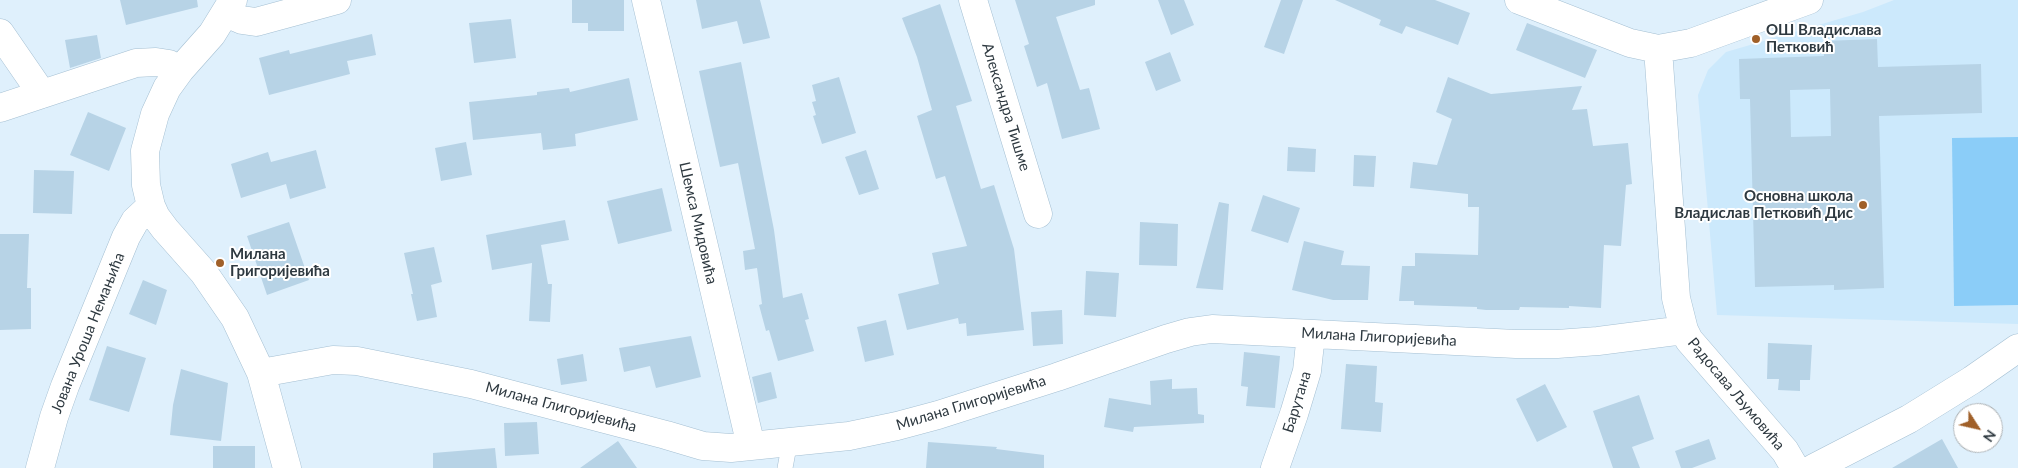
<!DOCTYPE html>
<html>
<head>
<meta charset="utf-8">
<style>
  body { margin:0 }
  #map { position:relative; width:2018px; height:468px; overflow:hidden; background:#dff0fc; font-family:Lato,sans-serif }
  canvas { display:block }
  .north { position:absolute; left:1953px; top:403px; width:50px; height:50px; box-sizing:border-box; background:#fff; border:1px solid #abb0b3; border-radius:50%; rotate:125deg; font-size:14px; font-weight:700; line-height:20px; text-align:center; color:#2e3940 }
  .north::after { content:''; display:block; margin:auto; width:18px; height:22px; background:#a06029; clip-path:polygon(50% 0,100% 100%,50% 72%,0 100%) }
</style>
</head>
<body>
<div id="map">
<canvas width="2018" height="468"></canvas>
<div class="north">N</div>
</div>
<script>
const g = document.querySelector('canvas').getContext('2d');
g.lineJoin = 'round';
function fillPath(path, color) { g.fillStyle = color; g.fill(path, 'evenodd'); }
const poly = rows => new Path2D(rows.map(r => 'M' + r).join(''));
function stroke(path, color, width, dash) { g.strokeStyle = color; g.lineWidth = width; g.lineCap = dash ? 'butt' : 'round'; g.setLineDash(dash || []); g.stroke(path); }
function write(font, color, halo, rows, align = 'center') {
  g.font = font + ' Lato,sans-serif'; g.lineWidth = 4; g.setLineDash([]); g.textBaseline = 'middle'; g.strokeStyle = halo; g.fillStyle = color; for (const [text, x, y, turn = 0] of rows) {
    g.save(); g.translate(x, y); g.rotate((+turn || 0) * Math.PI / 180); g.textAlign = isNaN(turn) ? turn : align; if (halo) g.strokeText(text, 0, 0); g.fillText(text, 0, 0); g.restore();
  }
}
const built = poly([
  [1894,0,2018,0,2018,324,1717,315,1698,95,1708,70,1726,52,1863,12]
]);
const green = poly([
  [2018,137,2018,305,1954,306,1952,138]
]);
const building = poly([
  [120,0,197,0,198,7,126,25],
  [572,0,624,0,624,31,588,31,588,23,572,23],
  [696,0,760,0,770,38,743,44,737,21,702,29],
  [1015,0,1095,0,1095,5,1056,17,1080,90,1089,88,1100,129,1062,139,1047,83,1037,87,1024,46,1029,44],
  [1158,0,1184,0,1194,25,1171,35],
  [1281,0,1303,0,1284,54,1264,47],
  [1335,0,1435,0,1470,13,1458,45,1406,26,1402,34,1379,25,1381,20],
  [940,4,972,101,956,106,981,189,994,185,1014,249,1024,330,967,336,966,323,959,324,958,318,907,330,898,294,939,284,932,253,967,246,945,176,936,179,917,116,932,110,917,57,902,18],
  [511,19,516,58,474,63,469,23],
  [1527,23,1597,50,1585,78,1516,50],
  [372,34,376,55,347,61,350,74,269,95,259,58,289,50,290,54],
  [97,35,101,58,70,68,65,40],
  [1877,39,1878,67,1981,64,1982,113,1879,116,1884,288,1834,290,1834,285,1755,287,1750,99,1740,99,1739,59,1824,56,1824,41],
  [1830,89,1831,136,1791,137,1790,90],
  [1170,52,1181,81,1156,91,1145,62],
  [741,62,774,230,783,298,802,293,809,319,805,320,814,351,778,361,769,330,766,331,759,305,762,304,757,268,745,270,743,251,755,249,738,163,720,167,699,71],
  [839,77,856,133,822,144,813,116,816,115,812,102,816,101,812,85],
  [1448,77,1491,94,1582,86,1572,110,1587,109,1593,146,1628,143,1632,184,1626,185,1621,246,1604,245,1601,308,1569,306,1569,308,1520,307,1519,310,1486,310,1477,309,1477,307,1414,305,1414,301,1399,301,1402,266,1415,266,1415,253,1478,255,1479,207,1468,207,1468,194,1410,188,1413,162,1437,165,1452,119,1436,112],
  [629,78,638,120,575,134,576,146,543,150,541,133,473,140,469,102,537,95,537,92,569,88,570,92],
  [88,112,126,128,109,171,70,155],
  [466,142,472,175,441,181,435,148],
  [1288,147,1316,149,1315,172,1287,171],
  [316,150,326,188,290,199,286,184,241,198,231,164,268,152,271,162],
  [866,150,879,189,859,195,845,157],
  [1354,155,1376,156,1374,187,1353,186],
  [34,170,74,171,72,214,33,213],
  [662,188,672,231,618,244,607,201],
  [1263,195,1300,208,1288,243,1251,231],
  [1219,202,1229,204,1223,290,1196,288],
  [565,220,569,240,541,245,548,284,552,284,550,322,529,321,532,263,492,270,486,235],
  [289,222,309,280,267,295,247,236],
  [1140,222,1178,224,1177,266,1139,265],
  [0,234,29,234,27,288,31,288,31,329,0,330],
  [1304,241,1344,251,1341,265,1370,266,1368,300,1333,300,1292,290],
  [434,247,442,282,431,285,437,317,417,321,411,294,413,294,404,253],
  [1086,271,1119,273,1116,317,1084,315],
  [143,280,167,290,156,325,129,314],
  [1062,310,1063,344,1033,346,1031,312],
  [886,320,894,355,865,362,857,327],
  [691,336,701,377,656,388,650,366,624,372,619,348],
  [1768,343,1812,345,1810,380,1800,380,1800,391,1778,390,1779,379,1767,379],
  [107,346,146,358,129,412,89,400],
  [1244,352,1280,356,1275,408,1246,406,1248,387,1241,386],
  [583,354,587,381,561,385,557,359],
  [1346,364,1377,366,1375,402,1383,403,1381,432,1341,429],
  [181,369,228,383,221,441,170,435,173,405],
  [771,372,777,398,758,403,752,377],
  [1172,379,1172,389,1197,388,1198,414,1204,415,1204,423,1134,427,1133,432,1104,427,1109,398,1151,405,1150,381],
  [1545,384,1567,427,1537,442,1516,399],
  [1639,395,1654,439,1632,447,1640,468,1613,468,1593,411],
  [537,422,539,454,505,456,504,423],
  [1709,439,1716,459,1692,468,1681,468,1675,451],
  [1942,439,1958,468,1892,468],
  [618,441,637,468,580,468],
  [928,442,997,447,996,449,1044,455,1044,468,926,468],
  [213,446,255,446,255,468,213,468],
  [495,448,497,468,433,468,433,453]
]);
const service = poly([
  [785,468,790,441]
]);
const minor = poly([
  [233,0,212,34,180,70,167,88,155,114,145,151,146,185,151,206,156,217,165,229,204,273,235,318,261,373,287,468],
  [646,0,751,446],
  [973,0,1038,214],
  [1519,0,1630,43,1658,49,1691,43,1809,0],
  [226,13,242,20,256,22,337,0],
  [0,33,42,94],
  [1658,49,1676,298,1684,330,1689,340,1785,451,1795,468],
  [0,108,136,63,156,62,169,64,180,70],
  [261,373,333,360,357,361,471,384,666,435,703,446,731,448,849,436,897,426,938,415,1057,377,1166,339,1190,332,1212,329,1516,344,1557,344,1598,341,1684,330],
  [40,468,54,417,65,386,126,237,135,221,151,206],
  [1275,468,1294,414,1307,371,1311,334],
  [1814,468,1909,419,1972,380,2018,348]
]);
const markers = [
  [1756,39,5,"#a06029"],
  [1863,205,5,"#a06029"],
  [220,263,5,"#a06029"]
];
const poiNames = [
  ["ОШ Владислава",1766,30],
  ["Петковић",1766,47],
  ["Основна школа",1853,196,"right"],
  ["Владислав Петковић Дис",1853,213,"right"],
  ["Милана",230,254],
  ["Григоријевића",230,271]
];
const streetNames = [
  ["Александра Тишме",1006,107,73],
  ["Шемса Мидовића",698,223,77],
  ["Јована Уроша Немањића",88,333,-68],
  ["Милана Глигоријевића",1379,337,3],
  ["Радосава Љумовића",1736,394,50],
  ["Барутана",1297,402,-73],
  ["Милана Глигоријевића",971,403,-17],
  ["Милана Глигоријевића",561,407,15]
];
fillPath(built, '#cce9fc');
fillPath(green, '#8bcdf8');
fillPath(building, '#b7d3e6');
stroke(service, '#a4bfd2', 16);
stroke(minor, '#a4bfd2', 29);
stroke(service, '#fff', 15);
stroke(minor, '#fff', 28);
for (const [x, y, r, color] of markers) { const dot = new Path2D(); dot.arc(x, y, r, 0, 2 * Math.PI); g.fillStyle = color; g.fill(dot); stroke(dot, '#fff', 2); }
write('bold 15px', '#2e3940', '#fff', poiNames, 'left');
write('15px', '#2e3940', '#fff', streetNames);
</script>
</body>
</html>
